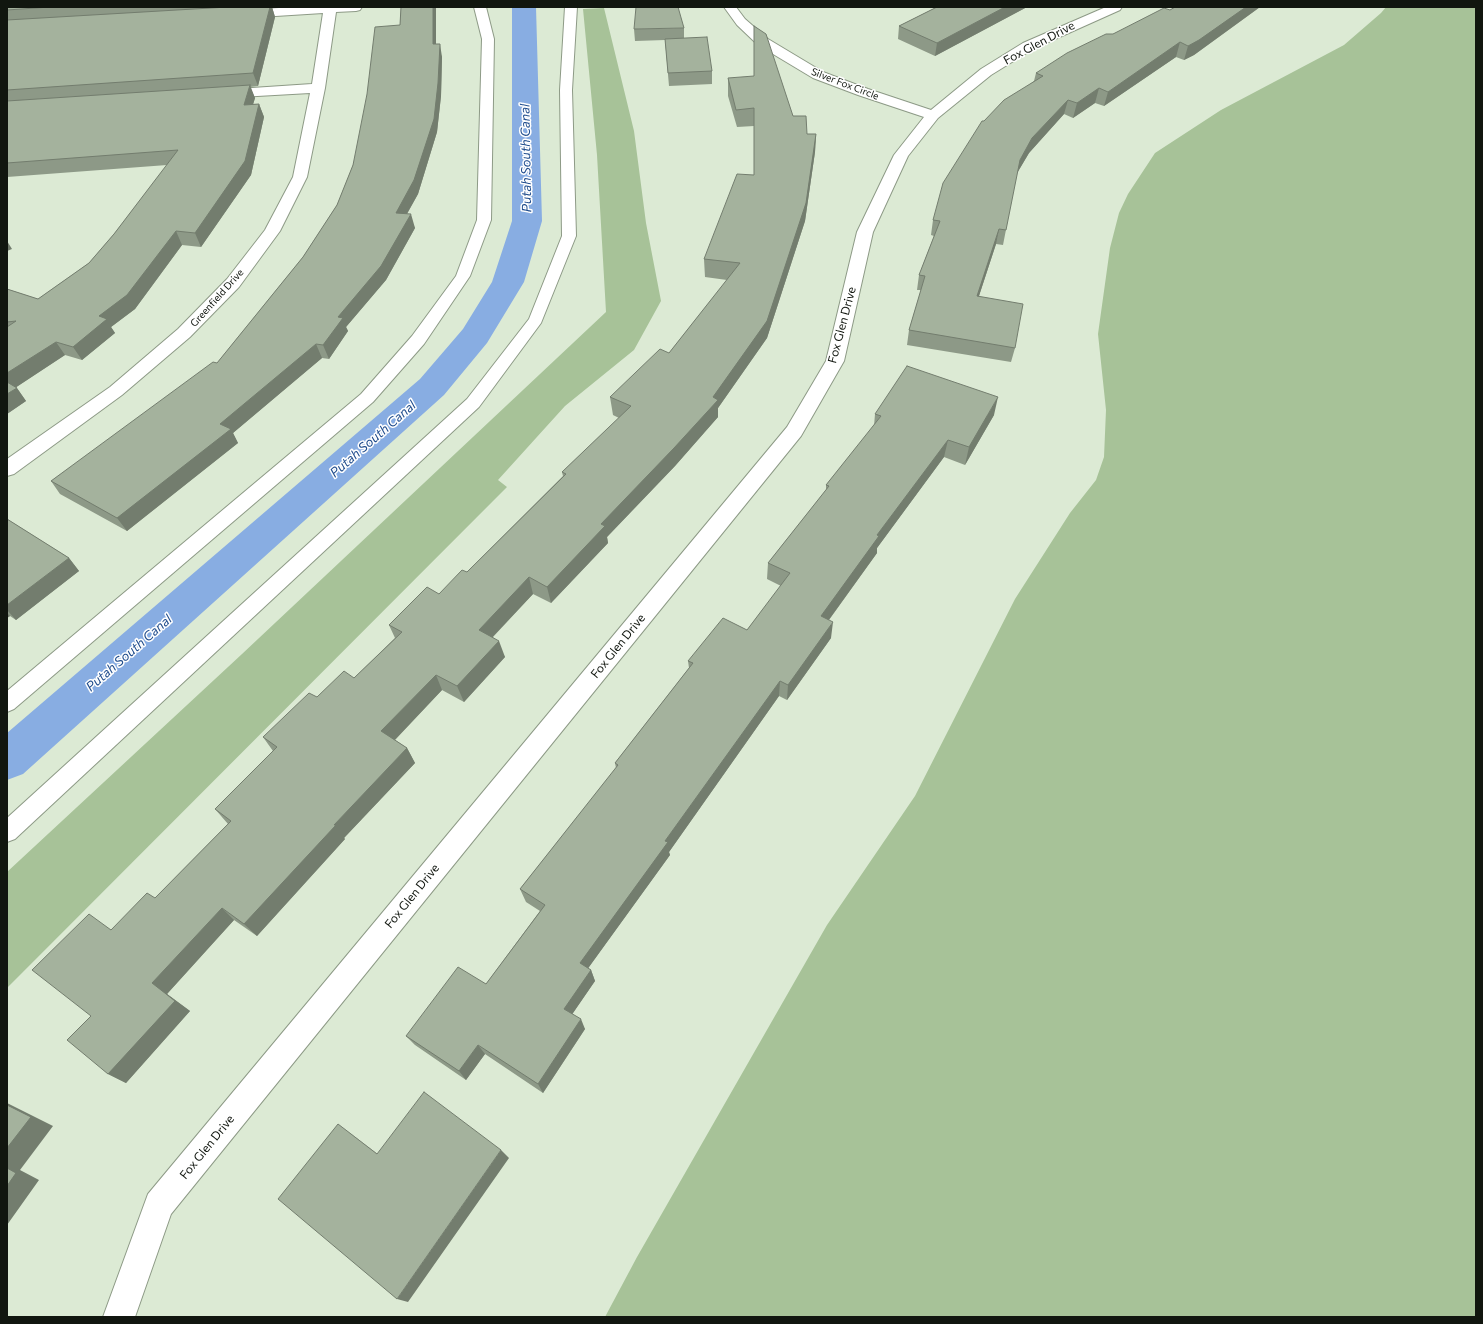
<!DOCTYPE html>
<html>
<head>
<meta charset="utf-8">
<style>
  body { margin:0 }
  #map { position:relative; width:1483px; height:1324px; overflow:hidden; background:#dcead4; font-family:Commissioner,sans-serif }
  canvas { display:block }
  .frame { position:absolute; inset:0; border:8px solid #11160f; pointer-events:none }
</style>
</head>
<body>
<div id="map">
<canvas width="1483" height="1324"></canvas>
<div class="frame"></div>
</div>
<script>
const g = document.querySelector('canvas').getContext('2d');
g.lineJoin = 'round';
function fillPath(path, color) { g.fillStyle = color; g.fill(path, 'evenodd'); }
const poly = rows => new Path2D(rows.map(r => 'M' + r).join(''));
function stroke(path, color, width, dash) { g.strokeStyle = color; g.lineWidth = width; g.lineCap = dash ? 'butt' : 'round'; g.setLineDash(dash || []); g.stroke(path); }
function write(font, color, halo, rows, align = 'center') {
  g.font = font + ' Commissioner,sans-serif'; g.lineWidth = 3; g.setLineDash([]); g.textBaseline = 'middle'; g.strokeStyle = halo; g.fillStyle = color; for (const [text, x, y, turn = 0] of rows) {
    g.save(); g.translate(x, y); g.rotate((+turn || 0) * Math.PI / 180); g.textAlign = isNaN(turn) ? turn : align; if (halo) g.strokeText(text, 0, 0); g.fillText(text, 0, 0); g.restore();
  }
}
const green = poly([
  [1386,7,1476,7,1476,1317,605,1317,637,1257,827,925,915,796,1015,599,1070,513,1096,480,1104,457,1106,410,1098,334,1110,248,1119,213,1128,194,1155,153,1221,110,1344,45,1381,13],
  [604,8,634,131,646,223,661,301,634,350,565,406,498,480,507,487,7,988,7,872,242,654,606,312,597,155,583,9]
]);
const canal = poly([
  [512,7,536,7,542,221,524,282,487,343,444,395,23,774,7,780,7,733,420,379,463,329,492,282,512,221,512,7]
]);
const service = poly([
  [474,7,486,7,494,39,491,220,470,276,424,344,373,402,14,709,7,712,7,691,361,394,412,336,456,276,477,220,482,39,474,7],
  [565,7,577,7,572,90,576,236,541,323,479,407,15,839,7,842,7,818,467,399,529,319,562,236,560,90,565,7]
]);
const minor = poly([
  [296,7,362,7,360,10,356,11,336,12,325,88,307,177,280,231,239,287,190,337,122,395,14,474,7,476,7,459,110,387,178,329,227,279,265,230,293,177,310,93,222,98,217,97,215,94,217,91,222,90,312,84,323,13,244,18,240,17,238,14,240,11,244,10,296,7],
  [724,7,736,7,745,19,768,39,823,72,868,89,931,110,981,69,1023,43,1106,7,1122,7,1120,10,1033,49,991,75,938,118,908,156,873,232,844,361,801,436,171,1214,135,1317,103,1317,148,1194,787,427,826,361,857,232,894,155,924,117,858,95,813,78,758,45,737,25,724,7]
]);
const wall = poly([
  [7,7,272,7,275,17,258,86,250,87,255,98,253,104,259,104,264,117,251,175,201,247,182,245,135,309,111,327,115,333,82,360,65,355,16,387,26,401,7,414,7,289,38,299,89,263,114,234,167,165,7,177],
  [401,7,436,7,436,44,442,57,441,96,437,132,418,194,407,214,415,228,386,280,346,327,348,331,329,359,322,358,233,433,238,443,127,531,60,494,51,481,217,363,303,257,337,205,353,165,400,25],
  [937,7,1027,7,935,56,898,39,899,26],
  [1175,7,1260,7,1194,55,1184,60,1176,57,1104,106,1095,103,1073,118,1064,114,1029,153,1017,173,1003,245,996,244,979,296,1015,348,1011,362,907,345,909,330,921,290,917,290,919,275,934,236,931,235,933,220,984,121,1034,81,1036,73,1113,34,1170,10],
  [684,28,684,38,712,71,712,84,669,86,665,40,635,41,634,29],
  [728,78,793,116,807,134,816,134,815,152,805,221,767,338,718,408,718,417,675,466,607,537,608,543,551,603,533,594,493,637,505,657,464,702,442,690,395,740,407,748,415,763,344,838,345,839,257,936,234,920,167,994,190,1011,126,1083,108,1074,91,1016,111,930,155,898,228,824,215,809,273,751,263,737,317,697,354,678,395,638,389,625,439,594,467,572,563,476,562,472,619,418,613,415,610,397,669,353,727,280,705,277,704,259,754,175,754,126,737,127,728,96],
  [875,414,994,415,965,465,944,457,877,548,877,553,829,620,831,638,787,700,779,696,669,852,670,855,588,968,591,970,595,981,572,1014,585,1029,543,1093,485,1054,466,1080,415,1045,406,1036,486,984,540,911,526,902,520,889,616,768,615,763,689,668,688,661,747,630,781,586,767,579,768,563,826,490,826,485,874,426],
  [7,519,69,558,79,571,16,620,10,616,7,618]
]);
const shadedWall = poly([
  [270,7,272,7,275,17,258,86,253,73],
  [433,7,436,7,436,57,433,44],
  [1005,7,1027,7,935,56,937,43],
  [1246,7,1260,7,1194,55,1184,60,1188,46],
  [1180,42,1176,57,1104,106,1108,92],
  [440,44,442,57,441,96,437,132,418,194,400,226,396,213],
  [250,85,255,98,249,118,244,105],
  [1099,88,1095,103,1073,118,1077,103],
  [1068,100,1064,114,1029,153,1016,175,1020,160,1032,138],
  [259,104,264,117,251,175,201,247,195,233],
  [816,134,815,152,805,221,767,338,718,408,718,417,675,466,607,537,608,543,551,603,547,587,601,524],
  [411,214,415,228,386,280,346,327,348,331,329,359,323,345,338,317],
  [999,229,996,244,974,311,977,296],
  [176,231,182,245,135,309,111,327,115,333,82,360,73,347,99,316],
  [7,241,12,249,7,251],
  [56,342,65,355,9,392,7,388,7,373],
  [316,344,322,358,233,433,238,443,127,531,117,518,220,424],
  [17,388,26,401,7,414,7,394],
  [998,397,994,415,965,465,969,447],
  [948,440,944,457,877,548,877,553,820,632,821,616,877,535],
  [69,558,79,571,16,620,7,610,7,605],
  [529,577,533,594,484,646,479,630],
  [7,613,10,616,7,618],
  [833,622,831,638,787,700,788,685],
  [499,641,505,657,464,702,457,686],
  [436,675,442,690,389,746,381,731],
  [780,681,779,696,669,852,670,855,584,974,580,963,665,841],
  [407,748,415,763,344,838,345,839,257,936,244,924,334,825],
  [222,908,234,920,167,994,190,1011,126,1083,108,1074,152,983],
  [591,970,595,981,569,1019,564,1009],
  [581,1019,585,1029,543,1093,538,1084],
  [478,1045,485,1054,466,1080,459,1071],
  [7,1103,53,1126,20,1170,39,1180,7,1225],
  [338,1124,350,1133,388,1162,377,1154],
  [501,1150,509,1158,408,1302,397,1299]
]);
const building = poly([
  [7,7,50,7,7,10,7,7],
  [228,7,270,7,253,73,7,90,7,20,228,7],
  [401,7,433,7,433,44,440,44,438,83,434,119,414,180,396,213,411,214,381,266,338,317,343,318,323,345,316,344,220,424,231,429,117,518,51,481,213,362,217,363,303,257,337,205,353,165,367,94,375,27,400,25,401,7],
  [636,7,678,7,684,28,634,29,636,7],
  [937,7,1005,7,937,43,899,26,937,7],
  [1175,7,1246,7,1199,40,1188,46,1180,42,1108,92,1099,88,1077,103,1068,100,1032,138,1020,160,1006,230,999,229,977,296,1023,304,1015,348,909,330,925,276,919,275,940,221,933,220,943,183,982,121,984,121,1004,100,1043,76,1036,73,1067,53,1106,34,1113,34,1164,8,1170,10,1175,7],
  [754,26,766,34,793,116,806,116,807,134,816,134,806,203,767,321,713,397,718,400,674,448,601,524,605,526,547,587,529,577,479,630,499,641,457,686,436,675,381,731,407,748,334,825,336,825,244,924,222,908,152,983,175,1001,108,1074,67,1040,91,1016,32,970,89,914,111,930,147,893,155,898,231,821,215,809,277,747,263,737,309,693,317,697,344,671,354,678,402,632,389,625,427,587,439,594,462,570,467,572,566,474,562,472,631,406,610,397,660,349,669,353,740,263,704,259,737,174,754,175,754,108,736,110,728,78,754,76,754,26],
  [707,37,712,71,668,73,665,39,707,37],
  [250,85,244,105,259,104,245,161,195,233,176,231,127,295,99,316,107,319,73,347,56,342,7,373,7,327,16,321,7,322,7,289,38,299,89,263,114,234,178,150,7,163,7,101,250,85],
  [907,366,998,397,969,447,948,440,877,535,879,536,821,616,833,622,788,685,780,681,665,841,668,842,580,963,591,970,564,1009,581,1019,538,1084,478,1045,459,1071,406,1036,458,967,486,984,545,905,520,889,618,765,615,763,693,663,688,661,723,618,747,630,790,573,768,563,829,486,826,485,881,416,875,414,907,366],
  [7,382,17,388,7,394,7,382],
  [7,519,69,558,7,605,7,519],
  [424,1092,501,1150,397,1299,278,1199,338,1124,377,1154,424,1092],
  [7,1105,31,1117,7,1148,7,1105],
  [7,1168,16,1173,7,1186,7,1168]
]);
const farStreetnames = [
  ["Silver Fox Circle",845,84,21],
  ["Greenfield Drive",217,298,-48]
];
const streetNames = [
  ["Fox Glen Drive",1039,43,-28],
  ["Fox Glen Drive",842,325,-75],
  ["Fox Glen Drive",618,646,-51],
  ["Fox Glen Drive",412,896,-51],
  ["Fox Glen Drive",207,1147,-51]
];
const waterNames = [
  ["Putah South Canal",526,158,-91],
  ["Putah South Canal",373,439,-41],
  ["Putah South Canal",129,653,-41]
];
fillPath(green, '#a7c298');
fillPath(canal, '#88ade2');
stroke(service, '#8d9a86', 2);
stroke(minor, '#8d9a86', 2);
fillPath(service, '#fff');
fillPath(minor, '#fff');
fillPath(wall, '#8d9987');
fillPath(shadedWall, '#737d6e');
fillPath(building, '#a4b29d');
stroke(building, '#737d6e', 1);
write('10px', '#11160f', '#fff', farStreetnames);
write('12px', '#11160f', '#fff', streetNames);
write('italic 13px', '#204d8d', '#fff', waterNames);
</script>
</body>
</html>
